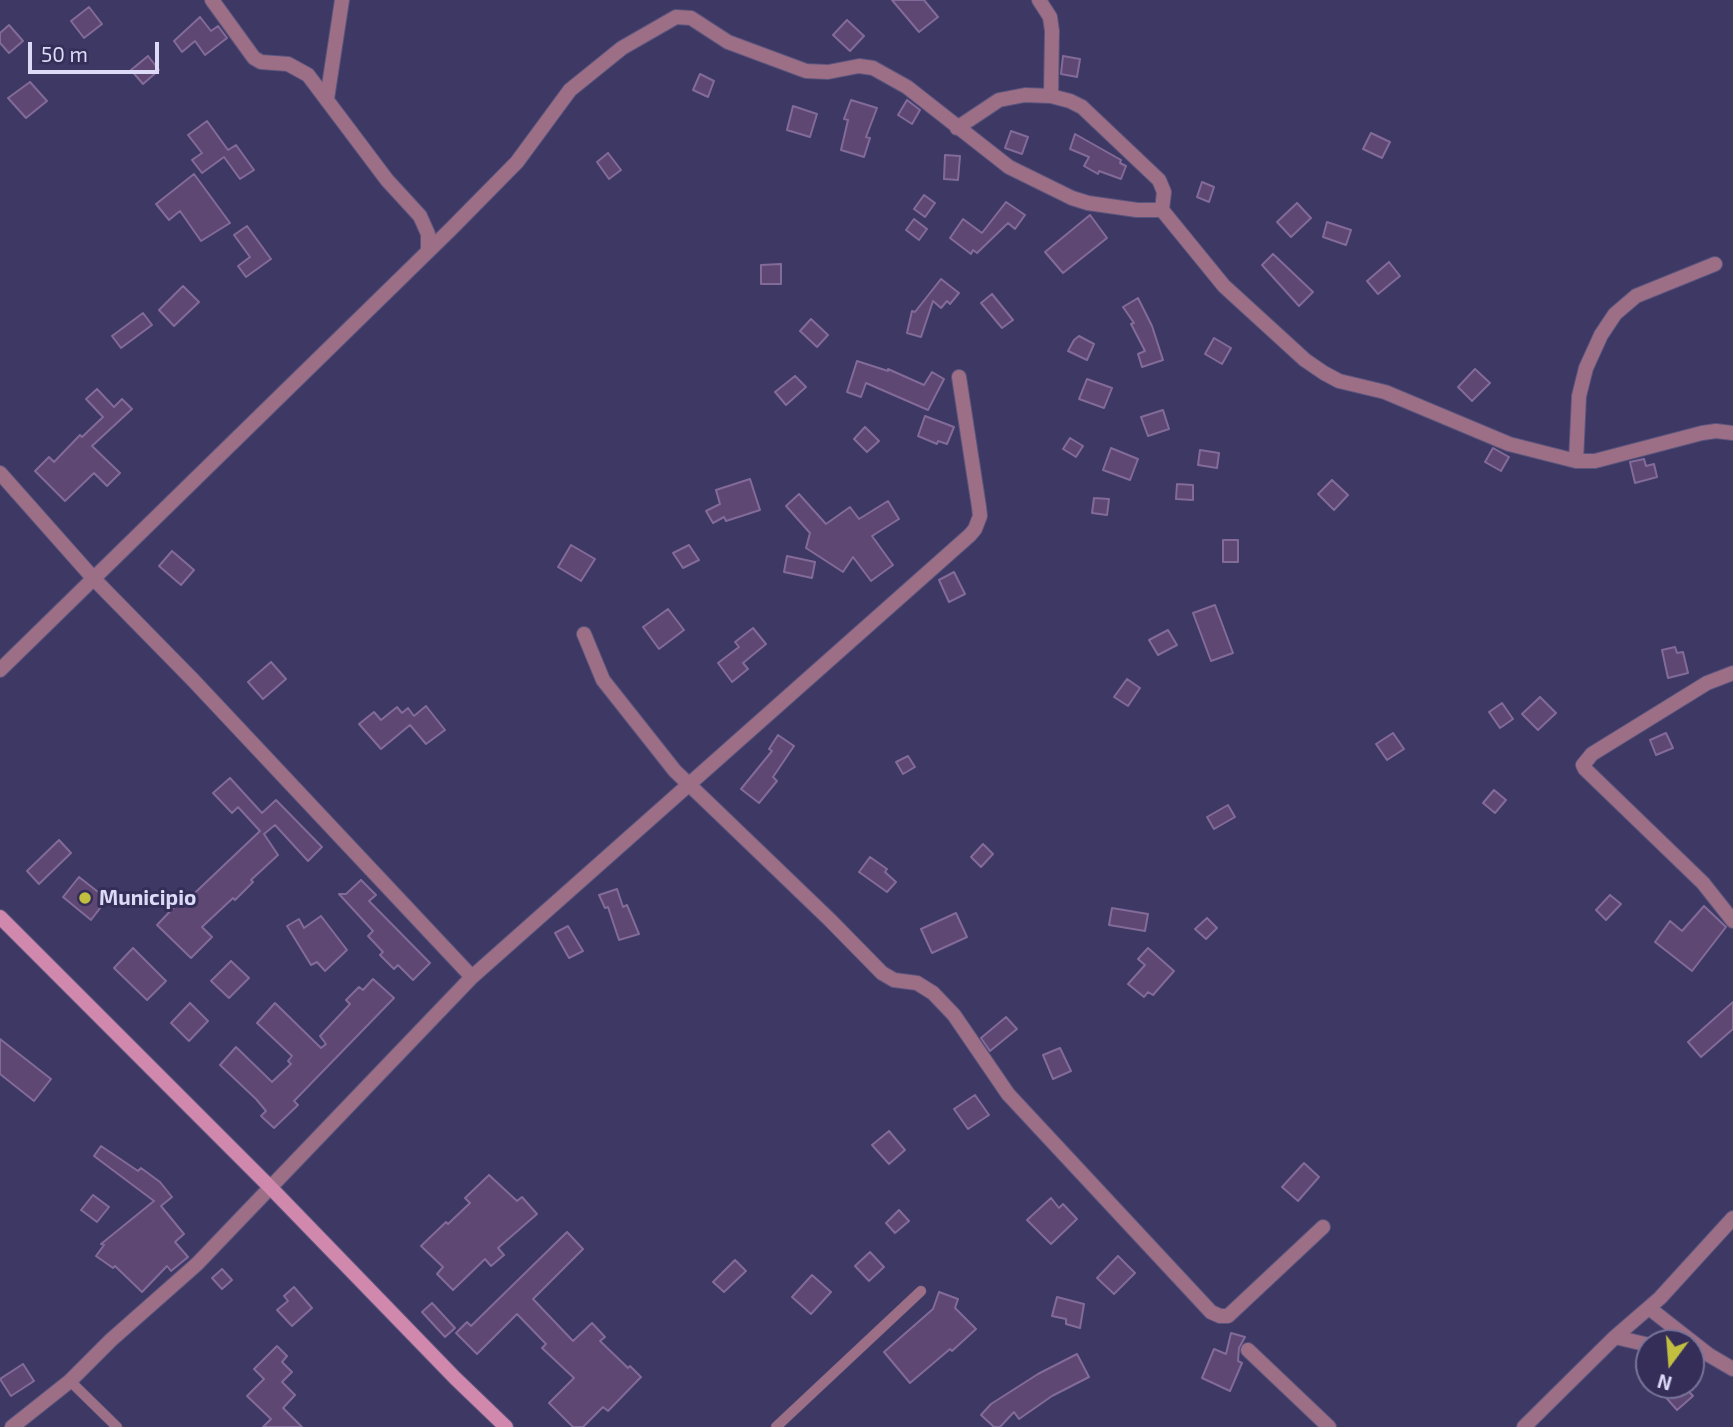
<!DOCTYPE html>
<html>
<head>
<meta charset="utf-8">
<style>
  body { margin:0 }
  #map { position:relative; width:1733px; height:1427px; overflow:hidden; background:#3e3864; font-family:"Exo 2",sans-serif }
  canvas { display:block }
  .north { position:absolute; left:1635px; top:1329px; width:70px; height:70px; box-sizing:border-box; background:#342e59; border:2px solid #777398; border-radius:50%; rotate:196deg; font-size:19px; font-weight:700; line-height:28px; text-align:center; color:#dcdaf6 }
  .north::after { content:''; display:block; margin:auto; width:24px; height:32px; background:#c1be40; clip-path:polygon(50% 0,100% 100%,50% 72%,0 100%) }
  .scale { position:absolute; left:28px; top:42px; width:131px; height:32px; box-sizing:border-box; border:4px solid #dcdaf6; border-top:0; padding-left:9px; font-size:21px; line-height:24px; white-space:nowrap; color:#dcdaf6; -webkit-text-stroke:5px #342e59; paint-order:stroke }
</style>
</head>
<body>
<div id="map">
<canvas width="1733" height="1427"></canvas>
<div class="north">N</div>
<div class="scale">50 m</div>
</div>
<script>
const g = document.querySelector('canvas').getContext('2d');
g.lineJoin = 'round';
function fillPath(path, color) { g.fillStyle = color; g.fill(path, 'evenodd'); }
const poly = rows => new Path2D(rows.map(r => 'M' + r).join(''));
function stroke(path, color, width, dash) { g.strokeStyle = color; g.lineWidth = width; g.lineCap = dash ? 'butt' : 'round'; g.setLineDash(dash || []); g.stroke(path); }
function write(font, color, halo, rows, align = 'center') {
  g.font = font + ' "Exo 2",sans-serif'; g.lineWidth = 6; g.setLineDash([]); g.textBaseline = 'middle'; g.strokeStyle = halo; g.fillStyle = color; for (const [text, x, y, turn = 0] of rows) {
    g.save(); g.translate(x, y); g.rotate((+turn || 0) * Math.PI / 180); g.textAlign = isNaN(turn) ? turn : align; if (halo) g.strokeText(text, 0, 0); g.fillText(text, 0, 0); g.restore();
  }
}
const building = poly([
  [892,0,924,0,938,17,919,32,892,0],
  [89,7,102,24,84,38,71,21,89,7],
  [200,17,211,31,218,26,227,38,205,55,195,41,182,52,174,41,200,17],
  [847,20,864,36,850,51,833,35,847,20],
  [9,25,23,41,9,53,0,43,0,33,9,25],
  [148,56,159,70,143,84,131,70,148,56],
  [1063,56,1080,59,1077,77,1061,74,1063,56],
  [700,74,714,81,708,97,693,90,700,74],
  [30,82,47,101,26,118,8,98,30,82],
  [851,100,877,108,866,137,870,138,864,157,841,150,848,120,844,119,851,100],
  [907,100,920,110,912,124,898,115,907,100],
  [793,106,817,114,810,137,787,130,793,106],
  [207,121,228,150,236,145,254,170,240,179,224,157,202,173,192,160,202,153,188,135,207,121],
  [1011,131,1028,137,1022,154,1005,148,1011,131],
  [1371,133,1390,142,1382,158,1363,149,1371,133],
  [1075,134,1121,160,1120,163,1126,166,1121,179,1099,171,1098,174,1084,166,1089,157,1070,149,1075,134],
  [608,153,621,170,609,179,597,162,608,153],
  [945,155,960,156,958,180,944,179,945,155],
  [194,174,230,223,201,241,180,211,169,220,156,204,194,174],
  [1202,182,1214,187,1209,202,1197,197,1202,182],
  [924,195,935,203,925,217,914,209,924,195],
  [1006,202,1025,215,1015,229,1008,223,977,253,973,250,971,254,950,238,963,219,982,233,1006,202],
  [1297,203,1311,218,1291,237,1277,222,1297,203],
  [1090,215,1107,238,1063,273,1045,252,1090,215],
  [914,219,927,229,919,240,906,230,914,219],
  [1327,222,1351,230,1346,245,1323,237,1327,222],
  [247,226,271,259,246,277,238,266,250,257,234,235,247,226],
  [1273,254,1313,292,1299,306,1262,265,1273,254],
  [1389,262,1400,276,1378,294,1367,281,1389,262],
  [781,264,781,284,761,284,761,265,781,264],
  [941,279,959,293,950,304,947,301,941,308,933,301,921,337,907,333,912,311,915,312,941,279],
  [183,286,199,302,174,326,159,310,183,286],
  [992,294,1013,320,1002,328,981,303,992,294],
  [1138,298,1152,326,1163,360,1142,367,1138,354,1145,351,1131,324,1134,323,1123,307,1138,298],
  [143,313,152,325,121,348,112,336,143,313],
  [811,319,828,335,817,347,800,331,811,319],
  [1079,336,1094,344,1087,360,1068,351,1074,340,1079,336],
  [1214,338,1231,348,1222,364,1205,354,1214,338],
  [857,361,888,371,888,369,924,385,932,372,944,379,928,410,866,383,861,397,847,392,857,361],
  [1475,369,1490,383,1472,401,1458,387,1475,369],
  [795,376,806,387,786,405,775,392,795,376],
  [1087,379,1112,388,1104,408,1079,399,1087,379],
  [97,389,114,407,122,399,132,409,92,446,120,473,107,486,94,473,65,501,35,471,49,457,54,462,80,435,82,437,103,417,86,399,97,389],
  [1163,410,1169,429,1148,436,1141,417,1163,410],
  [925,416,954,427,947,444,938,441,937,444,918,436,925,416],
  [865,427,879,441,867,452,854,439,865,427],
  [1070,438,1083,446,1076,457,1063,449,1070,438],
  [1111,448,1138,459,1130,480,1103,470,1111,448],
  [1493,448,1509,457,1501,471,1485,462,1493,448],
  [1200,450,1219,453,1217,468,1198,465,1200,450],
  [1644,459,1646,466,1654,464,1657,477,1635,483,1630,462,1644,459],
  [750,479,760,510,726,521,724,517,713,523,706,511,720,504,716,490,750,479],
  [1332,480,1348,495,1334,510,1318,494,1332,480],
  [1177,484,1193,485,1193,500,1176,499,1177,484],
  [799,494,826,524,850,507,859,519,888,501,899,519,872,536,893,565,871,581,853,557,843,572,806,548,810,533,786,506,799,494],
  [1094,498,1109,499,1107,515,1092,513,1094,498],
  [1223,540,1238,540,1238,562,1223,562,1223,540],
  [571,545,595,559,581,581,558,567,571,545],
  [689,545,699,560,683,568,673,553,689,545],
  [172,551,194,570,181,585,159,566,172,551],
  [787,556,815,562,812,578,784,572,787,556],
  [954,572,965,594,949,602,939,580,954,572],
  [1215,605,1233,653,1211,661,1193,613,1215,605],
  [668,609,684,630,659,649,643,627,668,609],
  [753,628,766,644,743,663,748,669,732,682,718,663,739,647,735,642,753,628],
  [1168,630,1177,645,1158,655,1149,640,1168,630],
  [1675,647,1677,653,1683,652,1688,673,1668,678,1662,650,1675,647],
  [271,662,286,679,263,699,248,682,271,662],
  [1127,679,1140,688,1128,706,1114,697,1127,679],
  [1540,697,1556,713,1538,730,1522,714,1540,697],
  [1502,703,1513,719,1500,728,1489,712,1502,703],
  [426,706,445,730,426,744,410,725,381,749,359,724,374,712,381,720,397,707,402,713,408,708,414,716,426,706],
  [1393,733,1404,749,1387,760,1376,744,1393,733],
  [1666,733,1673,748,1656,755,1650,740,1666,733],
  [778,735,794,746,773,777,777,781,759,803,741,789,772,751,769,749,778,735],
  [908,756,915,767,903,774,896,762,908,756],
  [230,778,262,813,276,800,322,847,308,861,275,825,264,834,278,855,251,880,253,882,235,900,233,898,202,927,212,937,191,958,157,925,177,904,180,907,260,831,238,807,232,813,213,793,230,778],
  [1494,790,1506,800,1495,813,1483,803,1494,790],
  [1228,805,1235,817,1214,829,1207,817,1228,805],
  [59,840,71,853,39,884,27,871,59,840],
  [983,844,993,854,981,867,971,857,983,844],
  [870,857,887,869,885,872,896,882,887,892,859,872,870,857],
  [79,877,107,899,91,920,63,897,79,877],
  [361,880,376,895,369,901,430,963,413,980,398,965,394,969,380,955,383,952,368,936,373,931,339,894,346,894,361,880],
  [617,889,623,907,627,905,639,934,619,940,608,907,605,908,599,895,617,889],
  [1610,895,1621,904,1606,920,1596,910,1610,895],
  [1704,906,1726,927,1692,971,1655,942,1670,921,1682,931,1704,906],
  [1112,908,1148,914,1145,931,1109,925,1112,908],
  [956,913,967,937,932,953,921,929,956,913],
  [321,916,347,950,325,971,317,962,311,965,287,926,299,919,304,928,321,916],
  [1207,918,1217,928,1206,939,1195,929,1207,918],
  [568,926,583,951,569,958,555,933,568,926],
  [133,948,166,981,147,1000,114,968,133,948],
  [1148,948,1174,971,1153,995,1148,992,1144,997,1128,984,1145,965,1138,959,1148,948],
  [231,961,249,978,229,998,211,981,231,961],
  [373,979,394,998,294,1101,298,1105,274,1128,261,1116,266,1111,256,1099,220,1065,236,1047,272,1082,291,1064,288,1061,292,1056,257,1023,275,1003,321,1048,326,1044,320,1036,350,1004,346,1000,359,987,363,990,373,979],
  [1733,1002,1733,1029,1701,1057,1688,1042,1733,1002],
  [190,1003,208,1021,189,1041,171,1023,190,1003],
  [1006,1017,1017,1029,990,1051,981,1038,1006,1017],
  [0,1039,51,1079,34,1101,0,1074,0,1039],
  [1060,1048,1071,1071,1053,1079,1043,1055,1060,1048],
  [975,1095,989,1115,968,1129,954,1109,975,1095],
  [889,1131,905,1150,889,1164,872,1145,889,1131],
  [101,1146,138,1171,141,1168,160,1182,172,1197,161,1206,184,1234,175,1242,188,1257,171,1271,167,1266,142,1292,115,1266,113,1268,96,1256,104,1245,101,1244,154,1201,94,1156,101,1146],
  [1304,1163,1319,1177,1298,1201,1282,1187,1304,1163],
  [489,1175,517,1201,522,1197,537,1214,498,1248,504,1255,491,1266,485,1259,453,1290,437,1274,443,1267,421,1246,446,1222,448,1224,470,1203,465,1198,489,1175],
  [93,1195,109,1207,97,1222,81,1210,93,1195],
  [1051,1198,1059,1208,1063,1204,1077,1219,1051,1244,1027,1220,1051,1198],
  [899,1210,909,1221,895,1233,886,1223,899,1210],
  [567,1232,583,1249,533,1299,573,1341,592,1323,605,1337,600,1341,628,1368,630,1366,641,1377,608,1411,603,1407,583,1427,573,1427,549,1403,574,1378,542,1348,546,1344,517,1314,477,1354,456,1333,467,1322,471,1326,567,1232],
  [870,1252,884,1267,869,1281,855,1266,870,1252],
  [1118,1256,1135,1273,1114,1294,1097,1278,1118,1256],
  [735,1260,746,1271,724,1292,713,1282,735,1260],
  [222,1269,232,1280,222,1289,212,1278,222,1269],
  [812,1275,831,1292,811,1314,792,1297,812,1275],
  [294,1287,312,1308,292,1326,277,1310,288,1301,284,1296,294,1287],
  [939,1292,958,1299,955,1308,976,1329,952,1351,950,1349,910,1383,884,1352,933,1309,939,1292],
  [1057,1297,1084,1304,1080,1328,1066,1324,1066,1319,1052,1316,1057,1297],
  [432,1303,455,1328,445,1337,422,1312,432,1303],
  [1231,1333,1245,1337,1239,1348,1238,1361,1242,1363,1230,1391,1202,1378,1214,1349,1226,1354,1231,1333],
  [277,1346,287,1356,282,1362,292,1372,282,1382,295,1395,283,1408,302,1427,263,1427,271,1419,247,1396,264,1379,254,1369,277,1346],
  [1077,1354,1089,1377,1052,1396,1019,1419,1014,1412,1000,1427,994,1427,981,1415,991,1404,1038,1374,1077,1354],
  [23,1364,34,1381,11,1396,0,1379,23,1364],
  [1655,1385,1683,1385,1693,1396,1677,1410,1655,1385]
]);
const lane = poly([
  [70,1381,117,1427],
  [776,1427,921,1291]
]);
const street = poly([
  [212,0,254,58,261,62,288,64,308,75,387,180,420,216,428,234,428,251],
  [1039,0,1050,17,1052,31,1051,96],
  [327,99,342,0],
  [957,128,999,100,1025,95,1051,96,1070,101,1082,107,1159,180,1164,192,1162,210,1224,286,1305,360,1324,373,1339,381,1385,392,1509,444,1576,461,1595,461,1702,433,1716,431,1733,433],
  [1576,461,1579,396,1586,368,1601,335,1615,314,1636,296,1715,264],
  [0,473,94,579,193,680,472,977],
  [584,634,603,680,675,771,830,920,882,973,894,980,917,983,933,993,954,1015,1008,1094,1211,1312,1220,1316,1228,1316,1323,1227],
  [0,670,451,229,517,162,570,90,622,48,676,17,691,18,728,42,806,71,828,72,859,66,873,68,907,87,1009,167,1072,198,1088,203,1137,210,1162,210],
  [1733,673,1707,683,1592,754,1583,765,1585,769,1703,883,1733,921],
  [1649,1308,1709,1355,1733,1369],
  [1615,1337,1649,1345],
  [1248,1350,1329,1427],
  [12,1427,70,1381,111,1340,197,1264,472,977,970,535,975,529,980,516,979,507,959,377],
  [1524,1427,1615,1337,1660,1298,1733,1218]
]);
const secondary = poly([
  [0,917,270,1187,455,1378,506,1427]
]);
const markers = [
  [85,898,7,"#c1be40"]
];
const poiNames = [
  ["Municipio",99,898]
];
fillPath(building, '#5e4772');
stroke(building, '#836b99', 2);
stroke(lane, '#5a557e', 11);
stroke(street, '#5a557e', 16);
stroke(secondary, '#5a557e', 16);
stroke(lane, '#9d6f86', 10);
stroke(street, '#9d6f86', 14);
stroke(secondary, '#d088ad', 14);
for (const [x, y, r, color] of markers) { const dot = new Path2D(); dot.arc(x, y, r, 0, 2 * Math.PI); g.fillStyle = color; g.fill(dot); stroke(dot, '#342e59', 2.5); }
write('bold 21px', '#dcdaf6', '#342e59', poiNames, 'left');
</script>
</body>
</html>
